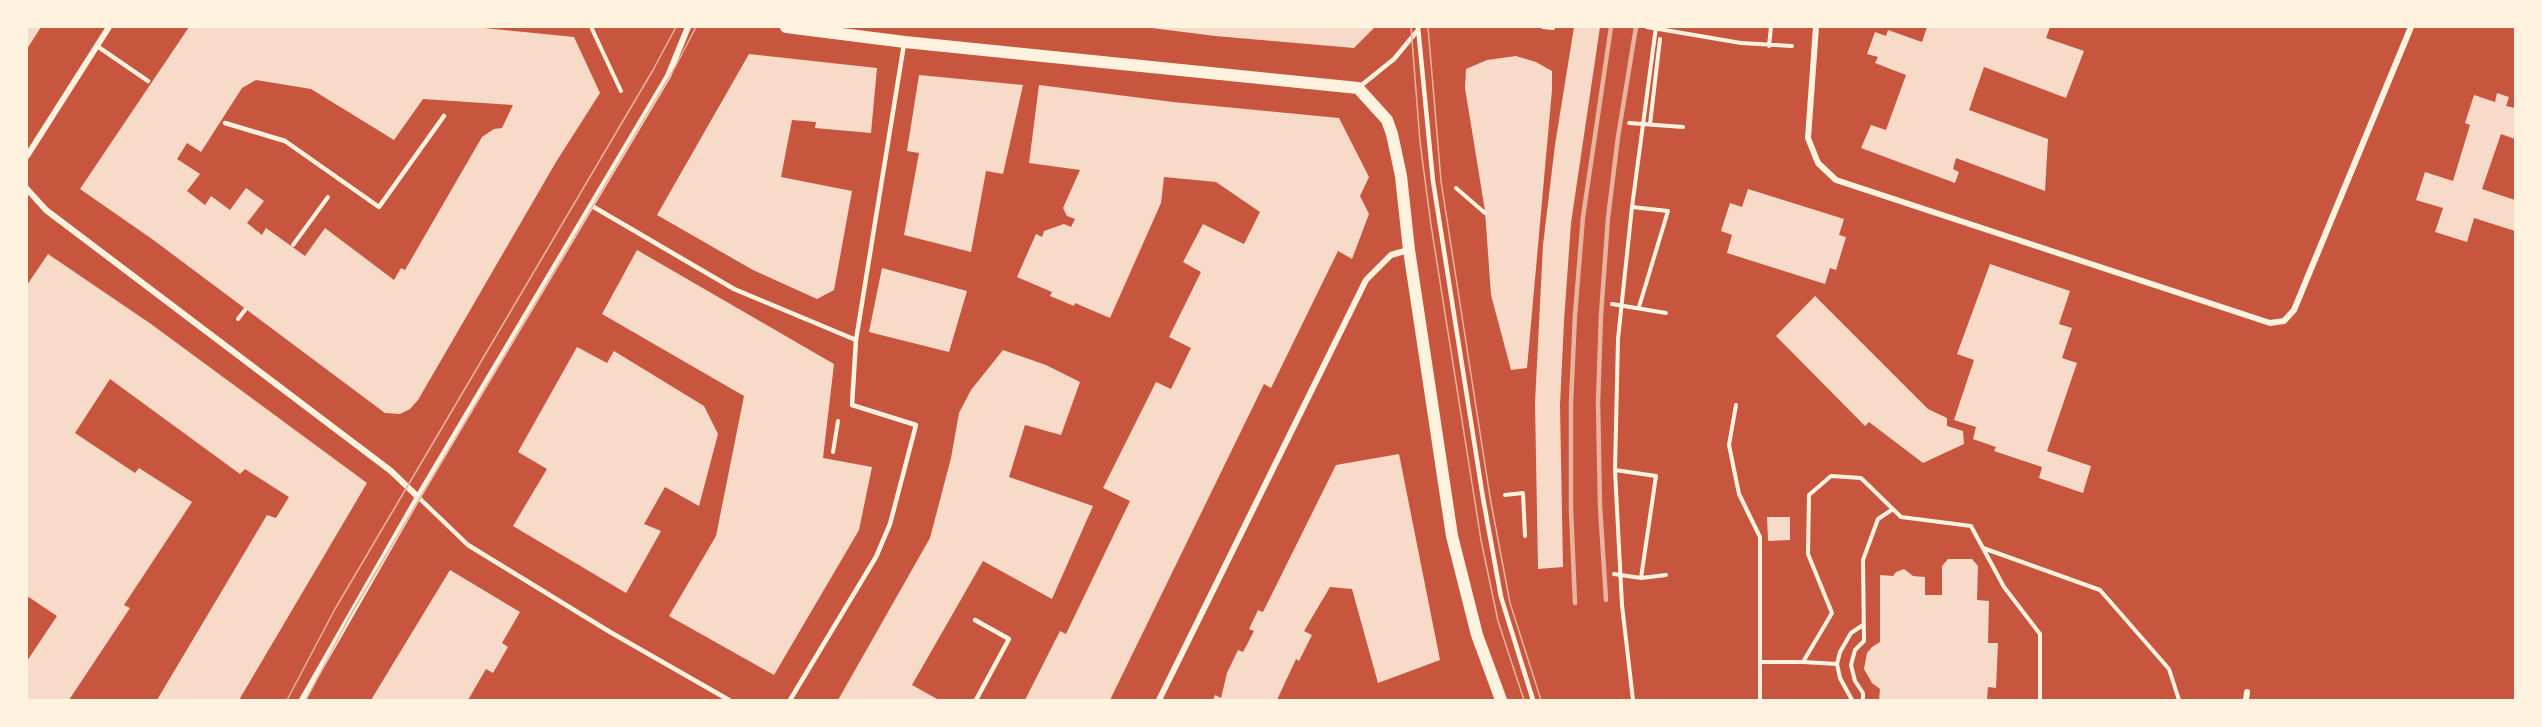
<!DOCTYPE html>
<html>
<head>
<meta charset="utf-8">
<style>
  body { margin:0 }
  #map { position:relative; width:2542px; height:727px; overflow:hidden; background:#c8553d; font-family:Quicksand,sans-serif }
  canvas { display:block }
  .frame { position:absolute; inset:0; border:28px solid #fff3e0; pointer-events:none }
</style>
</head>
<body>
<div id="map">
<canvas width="2542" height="727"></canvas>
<div class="frame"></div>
</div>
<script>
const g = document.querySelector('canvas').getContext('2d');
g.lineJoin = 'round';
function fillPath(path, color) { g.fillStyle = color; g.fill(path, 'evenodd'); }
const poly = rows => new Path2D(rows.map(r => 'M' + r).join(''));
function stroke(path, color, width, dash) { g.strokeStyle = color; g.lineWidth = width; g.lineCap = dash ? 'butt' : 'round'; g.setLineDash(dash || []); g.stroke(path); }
const building = poly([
  [27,27,41,27,27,49],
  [189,27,474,27,574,37,600,93,556,162,418,400,410,409,400,414,385,413,152,239,80,189],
  [256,80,311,89,394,140,423,99,513,105,502,128,494,129,482,137,405,270,401,268,394,280,325,228,305,256,266,228,262,235,247,223,264,201,246,188,230,210,211,196,205,205,187,191,200,174,177,159,187,143,201,152,242,88],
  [1144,27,1375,27,1354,48,1215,36],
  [1574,27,1600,27,1571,223,1564,321,1560,405,1563,567,1538,569,1535,402,1543,245,1555,145],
  [1927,27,2050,27,2046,38,2084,51,2066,98,1984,67,1969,110,2048,139,2045,191,1956,158,1953,169,1959,172,1955,183,1861,148,1871,125,1886,130,1906,75,1875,63,1878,57,1867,54,1875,32,1886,36,1888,30,1922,42],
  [749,54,877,68,871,133,815,128,816,122,792,120,781,177,852,191,834,290,817,299,753,270,657,215],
  [1516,56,1536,62,1552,71,1552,90,1527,368,1511,370,1491,295,1485,211,1465,88,1466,69,1487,60],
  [919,75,1023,85,1003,174,986,171,971,252,904,235,919,153,907,151],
  [1039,85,1173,102,1339,118,1369,177,1360,196,1369,214,1352,259,1338,251,1271,388,1264,384,1110,700,1025,700,1060,631,1066,634,1130,501,1103,488,1156,382,1171,389,1191,348,1169,337,1201,272,1183,262,1203,224,1244,244,1260,212,1216,182,1164,177,1161,203,1110,318,1075,303,1074,306,1050,296,1052,292,1017,277,1036,234,1042,237,1044,231,1064,224,1071,227,1075,219,1067,216,1063,208,1080,170,1029,163],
  [2497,93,2509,97,2506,106,2515,108,2515,139,2501,134,2482,189,2515,200,2515,231,2474,218,2467,242,2435,232,2443,208,2416,200,2425,172,2453,181,2470,125,2465,123,2474,95,2495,102],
  [1748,189,1844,219,1839,235,1846,237,1836,270,1830,268,1825,284,1727,253,1732,235,1721,231,1730,203,1742,207],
  [637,250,834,364,823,458,872,467,859,530,774,675,669,616,716,536,744,396,602,314],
  [48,254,151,324,367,483,239,700,157,700,267,515,276,518,289,497,245,469,240,474,110,379,75,433,135,473,139,468,192,502,124,605,130,608,69,700,27,700,27,661,57,616,27,596,27,285],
  [1990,264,2070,291,2059,324,2072,328,2062,358,2077,363,2047,451,2091,466,2083,493,2039,478,2042,467,1994,451,1996,447,1973,439,1976,427,1954,420,1974,360,1957,354],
  [882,268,967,291,949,352,869,332],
  [1815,296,1928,409,1947,418,1947,426,1963,431,1964,444,1923,463,1869,422,1865,426,1776,336],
  [577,347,607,363,614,351,704,406,718,434,699,506,665,487,644,524,661,531,626,593,513,526,547,469,518,452],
  [1003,350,1046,365,1080,382,1061,435,1025,425,1009,477,1093,506,1052,599,983,561,912,685,939,700,838,700,930,538,951,458,959,413,971,390],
  [1399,454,1440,660,1378,683,1352,589,1330,587,1304,631,1312,635,1299,661,1296,659,1277,700,1213,700,1215,695,1221,698,1227,673,1238,650,1243,652,1254,631,1249,629,1258,610,1263,612,1336,465],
  [1767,517,1790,517,1790,540,1768,541],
  [1948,559,1972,559,1978,566,1977,600,1989,601,1988,643,1998,643,1996,688,1988,687,1987,700,1879,700,1880,689,1872,683,1864,669,1867,653,1872,647,1880,642,1880,575,1893,576,1896,572,1904,569,1913,576,1925,577,1925,595,1942,595,1942,566],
  [450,570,520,612,502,643,508,647,493,673,486,669,468,700,371,700]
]);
const path = poly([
  [1543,27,1553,28],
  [1647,27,1741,43,1792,46],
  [592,29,621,91],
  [1769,46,1771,27],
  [1629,123,1683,127],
  [1650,124,1660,39],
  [1456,188,1485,213],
  [1632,207,1668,211,1639,307],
  [293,245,328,197],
  [1612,304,1666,313],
  [238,319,245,310],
  [1736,405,1729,445,1739,494,1760,537,1760,700],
  [833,452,838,421],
  [1615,470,1656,476,1641,578],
  [1505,495,1523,493,1525,536],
  [1983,548,2100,590,2169,669,2179,700],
  [1614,574,1641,578,1666,575],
  [1760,662,1803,662,1832,613,1808,554,1809,495,1831,476,1861,478,1901,517,1971,526,2004,587,2040,634,2040,700],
  [1803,662,1837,664],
  [1633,700,1622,605,1615,470,1618,339,1632,207,1656,27],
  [1852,700,1840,678,1837,664,1840,652,1851,633,1863,625],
  [1863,700,1863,693,1855,681,1851,665,1855,650,1864,641,1863,560,1878,519,1893,509]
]);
const service = poly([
  [1418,27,1433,181,1483,498,1501,597,1533,700],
  [97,46,148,81],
  [1358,88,1394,59,1418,30],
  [225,123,285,141,379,207,444,116],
  [592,206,734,289,856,340],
  [418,497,468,545,610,632,729,700],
  [975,620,1009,639,976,700],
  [790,700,876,557,890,524,916,425,852,405,856,340,904,44]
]);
const minor = poly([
  [1816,27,1808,138,1818,163,1836,180,2270,323,2284,321,2294,310,2411,27],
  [27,156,109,27],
  [27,189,46,210,391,471,418,497],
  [302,700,418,497,668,76,688,27],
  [1159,700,1366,280,1391,255,1408,250],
  [2246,700,2247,692]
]);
const secondary = poly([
  [786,27,905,42,1358,88,1387,120,1392,134,1401,176,1409,250,1452,536,1477,635,1501,700]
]);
const tram = poly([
  [1411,27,1420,142,1431,225,1481,540,1498,621,1524,700],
  [1428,27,1441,181,1490,497,1510,603,1541,700],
  [287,700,335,609,653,70,676,27],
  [306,700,350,616,675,67,696,27]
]);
const rail = poly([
  [1606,600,1600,506,1598,402,1601,315,1608,218,1618,137,1636,27],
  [1575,603,1571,509,1571,403,1575,315,1583,217,1611,27]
]);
fillPath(building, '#f7dbc8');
stroke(path, '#fff3e0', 4);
stroke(service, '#fff3e0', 4.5);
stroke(minor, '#fff3e0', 6);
stroke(secondary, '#fff3e0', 12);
stroke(tram, '#e9b49f', 1.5);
stroke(rail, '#e9b49f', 4.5);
</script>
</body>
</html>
